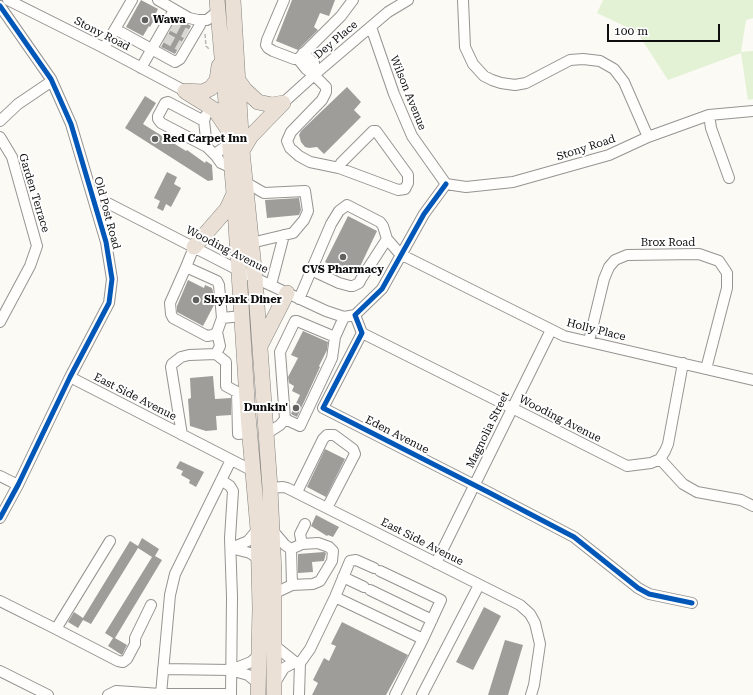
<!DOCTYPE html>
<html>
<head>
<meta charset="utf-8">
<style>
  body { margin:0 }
  #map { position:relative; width:753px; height:695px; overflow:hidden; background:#fcfaf4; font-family:"Roboto Serif",serif }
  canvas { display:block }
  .scale { position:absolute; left:607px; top:24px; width:113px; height:18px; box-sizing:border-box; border:2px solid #0e0e0e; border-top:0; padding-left:5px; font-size:12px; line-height:14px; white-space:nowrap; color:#0e0e0e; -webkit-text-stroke:3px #fff; paint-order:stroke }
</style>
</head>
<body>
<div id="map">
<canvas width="753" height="695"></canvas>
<div class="scale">100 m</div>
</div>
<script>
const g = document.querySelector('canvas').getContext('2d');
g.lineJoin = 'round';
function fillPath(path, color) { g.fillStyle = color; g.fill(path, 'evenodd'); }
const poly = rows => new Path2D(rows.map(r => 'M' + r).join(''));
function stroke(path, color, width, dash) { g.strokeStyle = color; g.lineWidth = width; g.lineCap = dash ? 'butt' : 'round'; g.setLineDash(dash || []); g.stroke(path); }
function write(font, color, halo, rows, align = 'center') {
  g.font = font + ' "Roboto Serif",serif'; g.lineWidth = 4; g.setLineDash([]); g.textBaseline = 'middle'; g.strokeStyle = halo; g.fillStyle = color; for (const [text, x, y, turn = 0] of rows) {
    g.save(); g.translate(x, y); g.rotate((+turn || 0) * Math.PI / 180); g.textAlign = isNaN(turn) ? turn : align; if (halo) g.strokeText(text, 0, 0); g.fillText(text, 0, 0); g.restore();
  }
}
const green = poly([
  [603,0,753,0,753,18,746,20,741,52,753,51,753,99,748,100,741,53,668,80,637,32,597,13]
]);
const building = poly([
  [141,0,158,9,153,19,154,20,150,27,149,26,143,36,126,27],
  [292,0,335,0,329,16,320,13,314,27,318,30,298,50,276,41],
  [177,18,191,26,175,54,161,47],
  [347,87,361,102,354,110,361,117,324,154,317,147,309,148,305,147,301,142,299,135,301,131],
  [145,96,156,103,143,124,186,151,187,150,205,163,206,161,212,165,213,180,208,181,125,128],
  [167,172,177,177,174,184,181,188,171,207,166,204,163,211,157,208,160,201,154,198],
  [299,198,301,210,299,215,267,218,265,200],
  [348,216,377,231,357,273,343,266,340,270,325,262],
  [188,280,204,288,205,285,212,288,213,292,214,299,211,304,214,305,203,326,177,312,177,306],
  [303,331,328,342,327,350,319,366,320,367,297,417,291,414,300,395,292,391,294,386,289,383,288,377,298,358,291,355],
  [213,376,215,399,231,398,231,415,216,416,217,430,206,431,190,426,188,399,191,398,190,378],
  [325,449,345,459,326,497,307,487],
  [180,461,204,472,196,487,189,483,190,480,181,475,183,471,176,468],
  [316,515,339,527,333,537,328,535,327,536,311,526],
  [142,538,159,549,155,556,162,560,115,638,127,645,122,655,108,646,113,638,105,633,152,557,138,548,91,624,83,620,78,628,68,622,74,612,83,618,130,541,138,546],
  [324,552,326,553,324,561,312,562,313,572,298,573,298,554],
  [484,607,501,616,473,670,456,662],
  [342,622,408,655,386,695,312,695,318,683,313,680,324,658,329,661,336,646,331,644],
  [505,640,523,645,508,695,488,695]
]);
const minorTunnel = poly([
  [170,25,187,34],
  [164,37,180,46]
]);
const path = poly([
  [205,34,206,46,210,50]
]);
const minor = poly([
  [8,0,104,48,185,91],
  [158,0,189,18,198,20,207,20,218,11],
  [284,0,267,40,266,45,268,48,273,51,294,59,298,59,306,69,314,75,326,87,326,92,322,100,291,132,287,141,290,148,299,156,310,162,339,168,398,190,405,189,408,183,408,175,376,131,373,131,341,163,339,168],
  [463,0,465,47,473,64,484,76,492,80,501,83,515,85,526,83,570,60,583,59,600,61,614,69,624,82,648,137],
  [0,6,51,79,71,124,106,242,112,279,109,303,70,377,18,485,0,518],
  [371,27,394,94,412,136,446,184],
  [115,29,175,62,180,59,200,25,198,20],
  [104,48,132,0],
  [303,53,314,63,314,75],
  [298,59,341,16,353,0],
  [141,68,174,10],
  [283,103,314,75,388,12,408,0],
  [206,115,204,121,207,147,216,156],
  [709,115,711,128,729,178],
  [0,121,18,104,52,81],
  [204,121,168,102,165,103,158,116,158,119,161,123,207,147],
  [0,137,12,157,37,246,30,266,0,322],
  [230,143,219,151,216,156,221,163,232,168],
  [245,182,264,193,305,191,308,211,304,220,293,233,251,243],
  [446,184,424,214,382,289,355,315,362,333,323,408,488,492,574,537,638,588,649,594,692,603],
  [446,184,466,187,513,182,609,155,648,137,709,115,753,111],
  [92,195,240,271,326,311,344,317,355,315],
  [186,267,170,303,171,314,173,318,207,336,213,335,217,332,222,318,219,285,217,281,186,267,194,247],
  [311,270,339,283,350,286,353,286,359,283,361,279,387,239],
  [271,285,284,235],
  [299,299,331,224,339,211,347,205,380,222,383,226,387,239,400,254,564,336,753,380],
  [222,318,242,316],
  [362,333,532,418,627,466,651,463,660,459,665,451,668,444,683,363],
  [589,341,604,279,609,267,615,260,627,255,699,254,719,261,727,273,727,288,706,369],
  [216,354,226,362,226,386,237,392,238,434,249,433],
  [70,377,253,471],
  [285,419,300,426,332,358,335,337],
  [266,434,280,425,285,419,280,352,295,321,297,321,335,337,344,317],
  [182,435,171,367,172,364,181,357,189,355,216,354,220,346,217,332],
  [660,459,683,484,697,492,741,500,753,506],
  [0,476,18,485],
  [221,480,230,486,233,491,230,538,232,597,231,695],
  [270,488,283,487,287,488,520,605,530,614,535,623,540,644,534,685,531,695],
  [297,492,323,439,327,435,334,435,353,449,355,454,327,508],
  [273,531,285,545,291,549],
  [302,544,300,534,305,524],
  [231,548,248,541,258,529],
  [231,548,250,553,259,559],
  [291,549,292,585],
  [436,563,551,330],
  [380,571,441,600,423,639],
  [343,577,364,587],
  [370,590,432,620],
  [275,593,292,585,313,584,320,581,332,561,333,551,329,547,318,543,302,544,291,549],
  [335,597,423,639,395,695],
  [0,601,56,629,110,541],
  [56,629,118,661,123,662,127,659,135,644,135,638,151,605],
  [295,662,300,663,310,649,335,597,350,561,356,560,374,568],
  [163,669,231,670,248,675,258,683],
  [231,670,251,662,259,655],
  [0,671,48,695],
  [275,683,284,668,295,662,275,646],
  [161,694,170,595,175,574,231,460],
  [108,695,116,691,161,694,231,694],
  [299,695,300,663],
  [422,695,479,585]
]);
const highway = poly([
  [217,0,234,193,248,415,258,529,260,608,258,695],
  [233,0,242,151,255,278,270,488,274,573,274,695],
  [238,80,245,90,258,102,272,105,283,103],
  [185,91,203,92,211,88,217,80,219,66],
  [186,92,215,110,227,128],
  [242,151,251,136,283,103],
  [194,247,227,209,234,194],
  [260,346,287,293]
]);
const cycleway = poly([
  [0,6,51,79,71,124,106,242,112,279,109,303,70,377,18,485,0,518],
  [446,184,424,214,382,289,355,315,362,333,323,408,488,492,574,537,638,588,649,594,692,603]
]);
const markers = [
  [145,20,4,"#61615e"],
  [155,139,4,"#61615e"],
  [343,257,4,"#61615e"],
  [196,300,4,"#61615e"],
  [296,408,4,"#61615e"]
];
const poiNames = [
  ["Wawa",153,20],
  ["Red Carpet Inn",163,139],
  ["CVS Pharmacy",343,270,"center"],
  ["Skylark Diner",204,300],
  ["Dunkin'",288,408,"right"]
];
const streetNames = [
  ["Stony Road",102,34,27],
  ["Dey Place",336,40,-40],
  ["Wilson Avenue",408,93,68],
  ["Stony Road",586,148,-18],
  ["Garden Terrace",34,193,73],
  ["Old Post Road",107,213,75],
  ["Brox Road",668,243],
  ["Wooding Avenue",227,250,27],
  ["Holly Place",596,330,14],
  ["East Side Avenue",135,397,27],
  ["Wooding Avenue",560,419,27],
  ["Magnolia Street",488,430,-64],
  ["Eden Avenue",397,435,27],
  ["East Side Avenue",422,542,27]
];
fillPath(green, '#e3f1d4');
fillPath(building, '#9f9d99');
stroke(minorTunnel, '#d8d7d2', 10, [10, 5]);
stroke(minor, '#959492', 12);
stroke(highway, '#82827f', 16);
stroke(path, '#b8b8b7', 1.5, [4, 2]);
stroke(minor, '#fffefd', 10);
stroke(highway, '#eae0d6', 15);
stroke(cycleway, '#0057b8', 5);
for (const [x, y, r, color] of markers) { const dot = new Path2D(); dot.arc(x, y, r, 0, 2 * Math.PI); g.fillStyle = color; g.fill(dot); stroke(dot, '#fff', 1.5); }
write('bold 11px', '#0e0e0e', '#fff', poiNames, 'left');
write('11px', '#0e0e0e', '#fff', streetNames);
</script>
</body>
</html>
